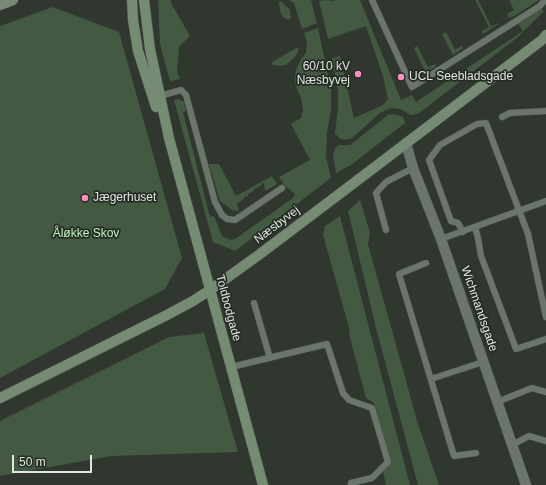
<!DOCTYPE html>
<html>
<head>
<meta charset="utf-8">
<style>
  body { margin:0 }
  #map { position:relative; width:546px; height:485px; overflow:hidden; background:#2f372e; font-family:Arial,sans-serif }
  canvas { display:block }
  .scale { position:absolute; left:12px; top:455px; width:80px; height:18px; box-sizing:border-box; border:2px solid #e0e6e0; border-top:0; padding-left:5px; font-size:12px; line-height:14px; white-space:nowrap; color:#e0e6e0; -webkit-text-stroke:3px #252d24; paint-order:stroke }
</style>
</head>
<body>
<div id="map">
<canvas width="546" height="485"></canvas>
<div class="scale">50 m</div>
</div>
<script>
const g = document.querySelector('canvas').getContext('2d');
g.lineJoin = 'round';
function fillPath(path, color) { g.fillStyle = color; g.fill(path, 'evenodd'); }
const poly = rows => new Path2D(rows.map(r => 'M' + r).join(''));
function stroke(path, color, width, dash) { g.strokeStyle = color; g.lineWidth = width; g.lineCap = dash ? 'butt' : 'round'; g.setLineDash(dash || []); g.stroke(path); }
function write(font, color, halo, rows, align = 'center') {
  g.font = font + ' Arial,sans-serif'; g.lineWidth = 3.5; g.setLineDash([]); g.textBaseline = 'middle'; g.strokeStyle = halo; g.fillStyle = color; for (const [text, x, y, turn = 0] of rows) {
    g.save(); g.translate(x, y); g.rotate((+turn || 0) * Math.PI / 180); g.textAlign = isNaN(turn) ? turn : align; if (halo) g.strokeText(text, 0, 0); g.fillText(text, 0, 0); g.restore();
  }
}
const green = poly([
  [158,0,172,0,170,1,190,36,179,47,177,72,180,79,170,81,160,44],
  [289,0,311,0,317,23,302,29,294,3],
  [325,0,334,1,335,0,360,0,401,100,412,95,416,102,523,31,518,24,541,9,544,11,518,37,418,114,411,115,400,109,391,108,380,113,352,138,345,140,339,138,335,133,338,108,338,91,332,58,340,56,354,118,383,105,388,99,383,76,366,26,328,39,319,1],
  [475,0,478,0,491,26,498,23,498,24,483,34,482,31,489,27],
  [509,0,539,0,516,15,509,18,507,14,514,10],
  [281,1,290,10,291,18,289,20,283,17,280,11,279,3],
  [53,7,119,32,182,258,165,289,0,378,0,26],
  [318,28,331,90,331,110,327,132,326,157,331,178,235,251,213,242,174,100,178,99,184,102,186,111,183,112,210,217,214,216,222,236,230,240,235,239,293,198,295,194,285,186,279,177,310,160,291,124,301,118,303,110,301,98,296,87,295,78,296,70,301,59,306,53,307,43,304,33],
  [446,32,455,50,462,46,463,48,453,55,442,34],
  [417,46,428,67,435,64,436,66,426,73,414,48],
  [298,47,299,50,295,57,286,65,280,66,273,65,272,62],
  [394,114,403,117,405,123,351,165,336,173,333,156,335,148,339,145,350,145,388,115],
  [209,164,219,164,236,196,272,176,277,184,267,190,265,190,264,183,261,184,261,186,257,187,257,188,254,189,254,191,248,194,248,196,244,197,244,199,241,200,241,202,237,203,239,211,232,210,220,201],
  [360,200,370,233,368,244,418,424,439,485,418,485,376,328,348,211],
  [340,216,410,485,386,485,383,472,390,462,374,403,366,398,349,334,350,331,323,235,325,226],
  [204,333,238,452,112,456,0,476,0,421,169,337]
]);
const lane = poly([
  [372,0,412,87,540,6,545,0],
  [160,96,181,90,186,95,215,202,222,215,227,219,235,220,282,188],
  [502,117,510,113,546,111],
  [475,227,478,238,481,256,516,349,546,339],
  [386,230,376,193,386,182,413,168],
  [463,232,458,223,451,221,429,160,440,145,477,124,486,123,528,234,546,317],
  [441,239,546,201],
  [426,263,399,274,454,456,476,453],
  [254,303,270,358],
  [231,367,327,344,343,393,349,400,372,408,388,462,372,478,351,483,351,485],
  [431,379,483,362],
  [497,402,532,388,546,392],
  [512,445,529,436,546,441]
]);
const street = poly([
  [406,143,413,168,441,239,526,485]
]);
const secondary = poly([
  [132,0,133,20,138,51,156,107],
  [144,0,150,49,169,138,263,485],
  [0,5,13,0],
  [0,398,165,316,193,301,210,290,260,254,342,192,542,40,546,35]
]);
const markers = [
  [358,74,4,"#fd8ec0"],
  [401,77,4,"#fd8ec0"],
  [85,198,4,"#fd8ec0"]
];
const poiNames = [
  ["60/10 kV",350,67,"right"],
  ["Næsbyvej",350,81,"right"],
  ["UCL Seebladsgade",409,77],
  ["Jægerhuset",93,198]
];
const streetNames = [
  ["Næsbyvej",277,225,-37],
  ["Toldbodgade",228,308,75],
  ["Wichmandsgade",479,309,71]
];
const parkNames = [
  ["Åløkke Skov",86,234]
];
fillPath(green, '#435941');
stroke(lane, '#4b534b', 7);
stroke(street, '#4b534b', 11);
stroke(secondary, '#4b534b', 11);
stroke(lane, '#6c756b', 6);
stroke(street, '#6c756b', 10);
stroke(secondary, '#768b74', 10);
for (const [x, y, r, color] of markers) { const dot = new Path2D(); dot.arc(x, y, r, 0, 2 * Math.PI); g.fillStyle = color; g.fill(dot); stroke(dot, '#252d24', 1.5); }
write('12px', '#e0e6e0', '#252d24', poiNames, 'left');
write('12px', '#e0e6e0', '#252d24', streetNames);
write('12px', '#bef5b9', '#252d24', parkNames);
</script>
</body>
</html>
